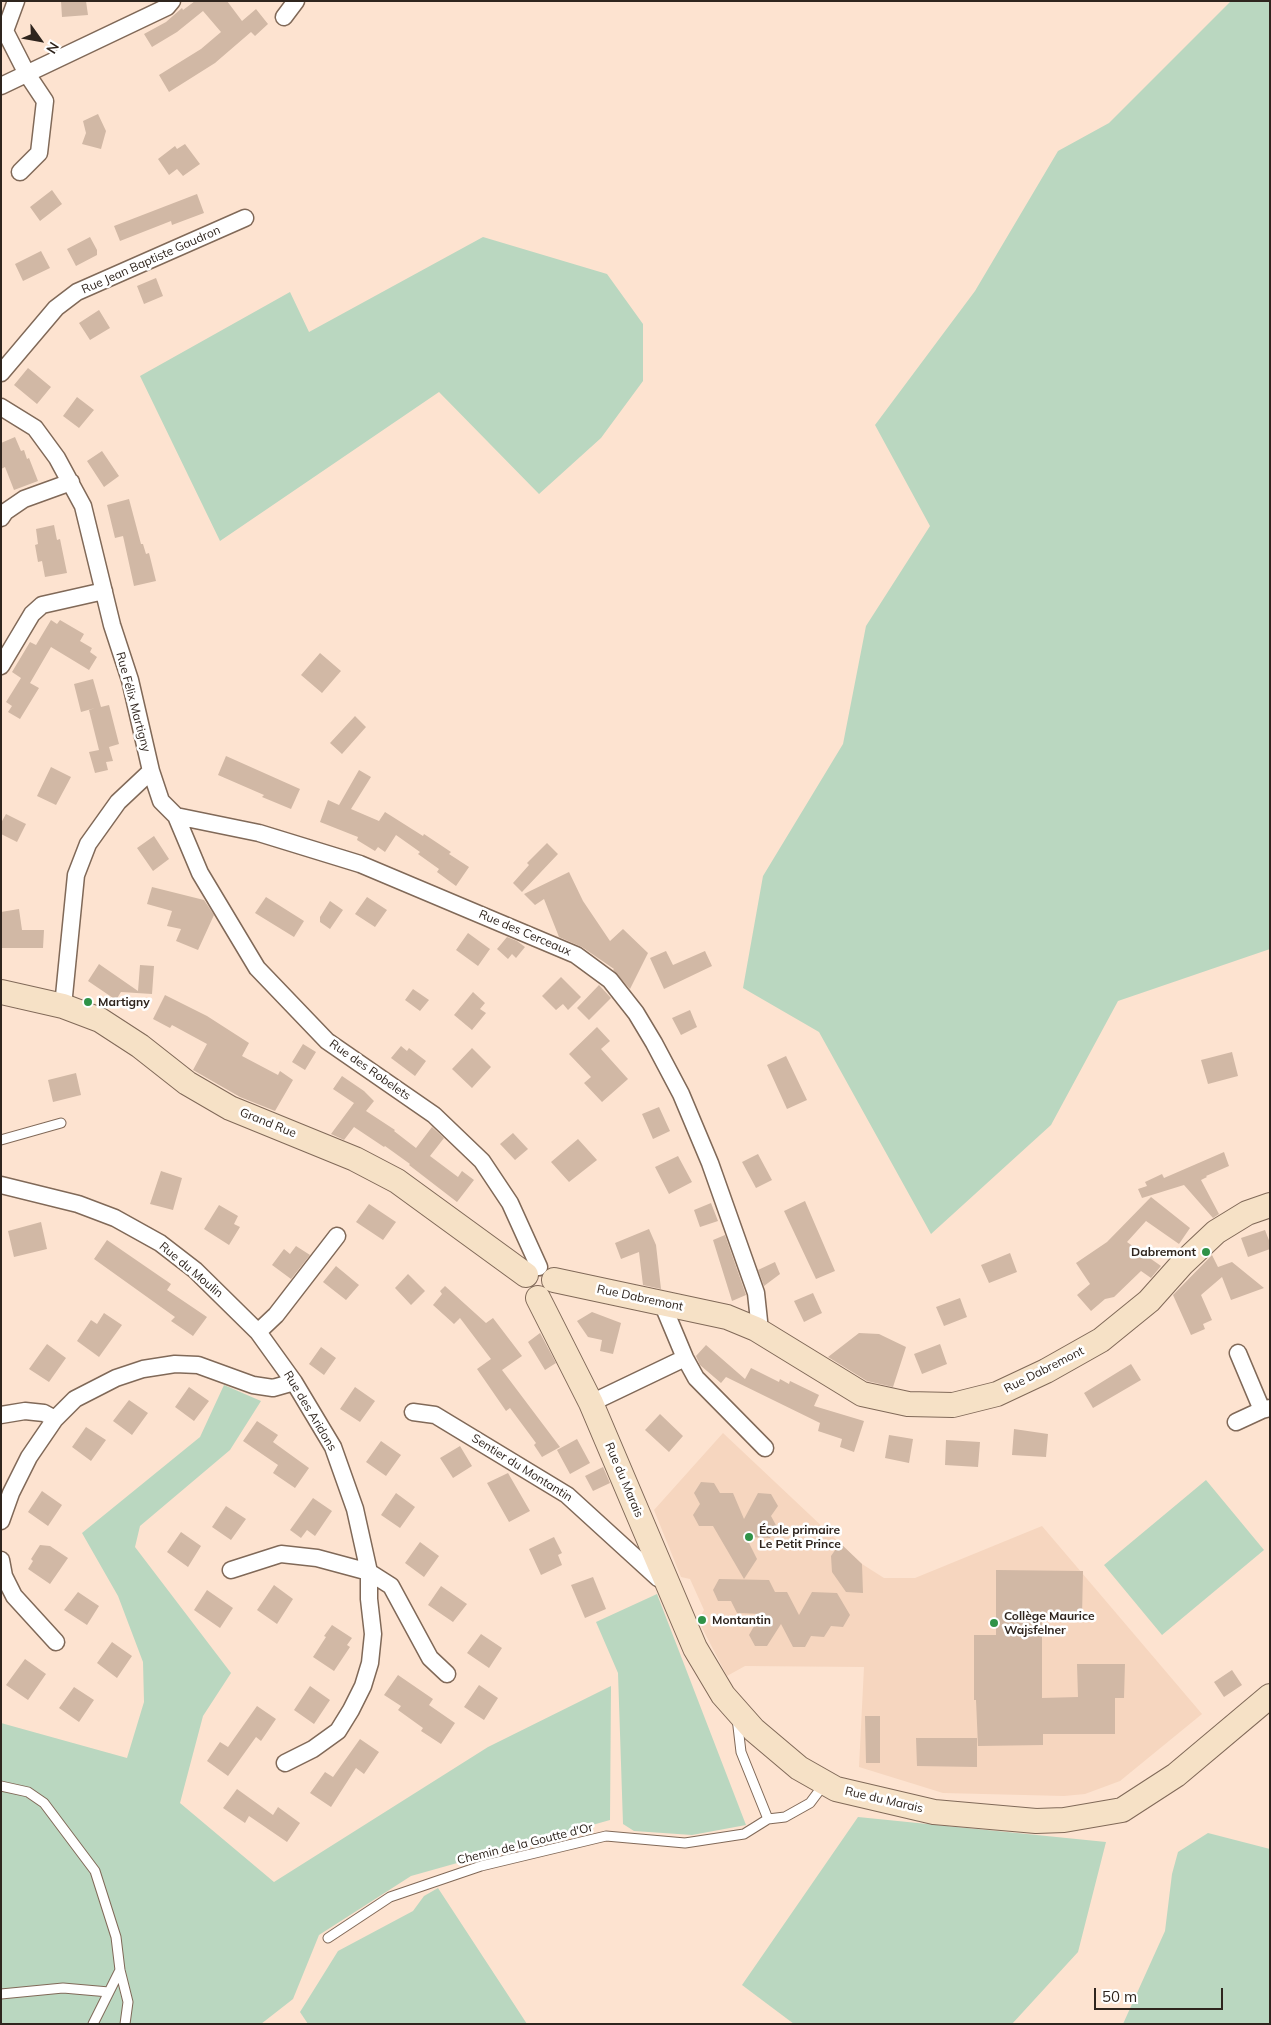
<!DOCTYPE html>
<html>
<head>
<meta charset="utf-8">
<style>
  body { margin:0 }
  #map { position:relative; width:1271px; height:2025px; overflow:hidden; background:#fde3d0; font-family:Mulish,sans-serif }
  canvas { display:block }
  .frame { position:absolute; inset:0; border:2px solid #2f251e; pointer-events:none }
  .north { position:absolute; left:15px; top:15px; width:50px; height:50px; -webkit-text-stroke:4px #fff; paint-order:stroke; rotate:122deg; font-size:14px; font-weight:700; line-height:20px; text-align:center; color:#2f251e }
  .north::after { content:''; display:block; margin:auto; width:18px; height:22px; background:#2f251e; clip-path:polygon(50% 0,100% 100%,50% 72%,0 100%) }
  .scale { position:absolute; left:1094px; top:1988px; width:129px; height:22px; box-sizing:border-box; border:2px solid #2f251e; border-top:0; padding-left:6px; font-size:15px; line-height:18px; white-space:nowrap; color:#2f251e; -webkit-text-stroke:4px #fff; paint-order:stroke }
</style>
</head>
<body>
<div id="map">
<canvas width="1271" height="2025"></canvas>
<div class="frame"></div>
<div class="north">N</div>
<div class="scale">50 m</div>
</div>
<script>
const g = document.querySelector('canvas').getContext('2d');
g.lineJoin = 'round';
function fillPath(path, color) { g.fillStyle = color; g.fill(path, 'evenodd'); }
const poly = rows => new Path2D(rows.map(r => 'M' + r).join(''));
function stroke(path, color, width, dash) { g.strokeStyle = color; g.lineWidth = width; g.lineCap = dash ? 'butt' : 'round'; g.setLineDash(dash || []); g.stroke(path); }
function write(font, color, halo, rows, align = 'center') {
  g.font = font + ' Mulish,sans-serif'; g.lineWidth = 5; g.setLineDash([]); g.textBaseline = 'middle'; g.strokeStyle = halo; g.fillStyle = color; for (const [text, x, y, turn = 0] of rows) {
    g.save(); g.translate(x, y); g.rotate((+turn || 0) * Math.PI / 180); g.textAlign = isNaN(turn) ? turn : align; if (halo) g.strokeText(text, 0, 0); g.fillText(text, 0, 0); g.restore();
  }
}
const built = poly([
  [723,1433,862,1564,884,1578,915,1578,1042,1526,1202,1714,1120,1781,1085,1794,1064,1796,943,1793,859,1767,864,1667,745,1666,727,1676,698,1620,704,1610,690,1579,681,1577,654,1510]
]);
const green = poly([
  [1231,1,1270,1,1270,949,1118,1001,1051,1125,931,1234,819,1032,743,988,763,876,843,744,866,626,930,526,875,425,975,291,1058,151,1109,123],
  [483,237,607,274,643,324,643,381,601,438,539,494,439,392,220,541,140,376,290,292,309,332],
  [224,1385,261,1401,230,1450,140,1526,135,1547,231,1673,203,1716,180,1803,274,1882,488,1747,611,1686,610,1820,411,1876,319,1935,293,1999,261,2024,1,2024,1,1723,127,1758,144,1702,143,1662,118,1596,82,1533,200,1437],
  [1206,1480,1264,1550,1162,1635,1104,1565],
  [657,1594,746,1825,692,1835,634,1831,623,1824,618,1673,596,1622],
  [858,1817,1106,1842,1078,1952,1012,2024,794,2024,742,1985],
  [1208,1833,1270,1849,1270,2024,1123,2024,1165,1931,1172,1874,1178,1852],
  [438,1888,527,2024,308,2024,300,2012,338,1951,413,1911,424,1896]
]);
const building = poly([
  [61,1,86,1,88,15,62,17],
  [195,1,227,1,242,21,256,9,268,24,255,36,251,32,215,63,169,92,159,75,201,49,221,32,203,11,177,32,152,47,144,34,166,22,182,8,183,10],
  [98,114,106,131,101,149,82,144,86,133,83,121],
  [185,144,200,164,183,176,177,169,169,175,158,159,175,146,177,149],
  [52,190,62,204,40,221,30,207],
  [197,194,204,213,172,225,171,221,120,241,114,226],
  [90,237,97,250,97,255,76,266,67,249],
  [41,251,50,268,23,281,15,264],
  [156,278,163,296,144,304,137,286],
  [99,310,110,328,90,340,79,323],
  [28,368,51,387,37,404,14,385],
  [77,397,94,410,79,428,63,416],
  [15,437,21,451,24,450,27,459,29,458,38,481,14,490,5,467,1,469,1,443],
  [102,451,119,476,104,487,87,461],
  [129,499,141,544,143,544,146,554,149,553,156,581,134,586,123,536,115,538,107,505],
  [54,525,57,540,60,539,67,573,45,577,42,561,38,562,35,545,38,544,36,529],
  [51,620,57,624,60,620,84,634,80,641,92,648,90,652,97,657,89,670,51,647,30,683,39,688,20,719,8,712,12,706,6,702,21,678,12,672,30,642,36,645],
  [320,653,341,671,322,693,301,675],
  [93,679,101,707,109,705,119,744,109,747,113,761,106,762,108,770,95,773,89,752,99,750,89,710,95,708,81,712,74,684],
  [355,716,366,727,342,754,330,743],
  [226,756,300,789,291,809,262,797,264,795,218,775],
  [51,767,71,777,56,805,37,796],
  [359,770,371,777,351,809,379,821,385,812,423,836,424,834,451,852,449,854,469,867,456,886,437,872,439,869,418,854,420,852,396,835,385,852,378,847,375,851,357,840,358,837,320,822,328,800,339,805],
  [6,814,26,824,17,842,1,834,1,823],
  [154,836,169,859,153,871,137,848],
  [547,843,558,854,522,892,513,883,529,865,527,863],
  [569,872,583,901,610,941,623,929,648,953,630,989,613,970,614,969,582,947,559,937,544,899,535,905,524,894],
  [152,887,204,900,214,915,198,950,176,941,181,929,167,926,172,911,147,904],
  [266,897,304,921,294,937,255,913],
  [367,897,387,910,375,927,355,914],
  [330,901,343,910,330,929,320,922,320,917],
  [19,909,22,930,44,930,43,948,1,948,1,912],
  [468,933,490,949,478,966,456,950],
  [507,937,517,941,525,947,516,958,512,954,508,959,497,949],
  [666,951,673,965,705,951,712,966,664,989,650,958],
  [99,964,138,991,140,965,154,966,152,994,121,992,116,1000,88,981],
  [561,977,581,997,568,1010,563,1004,556,1010,542,996],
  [599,985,611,998,589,1020,577,1008],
  [413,989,429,1000,420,1011,405,1000],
  [473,992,485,1003,480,1009,486,1013,472,1030,454,1015],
  [165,995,207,1016,249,1043,242,1056,278,1075,280,1071,293,1080,275,1111,240,1097,193,1070,207,1044,172,1025,170,1028,153,1019],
  [690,1010,697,1027,681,1035,672,1018],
  [597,1027,610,1041,601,1049,628,1079,602,1102,584,1083,591,1077,569,1054],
  [303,1044,316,1052,305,1070,292,1062],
  [401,1046,407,1051,409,1048,426,1061,415,1076,391,1058],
  [472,1048,491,1067,472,1088,452,1069],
  [1232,1052,1238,1076,1208,1084,1201,1060],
  [786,1056,807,1100,787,1109,767,1065],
  [76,1073,81,1095,53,1102,48,1080],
  [342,1076,364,1091,374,1101,366,1111,395,1130,394,1131,416,1148,432,1127,444,1138,430,1156,458,1177,462,1171,474,1180,457,1202,409,1165,410,1164,385,1146,384,1147,354,1127,344,1140,331,1134,354,1103,333,1089],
  [659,1107,670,1131,653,1139,642,1114],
  [513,1133,528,1149,515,1160,500,1144],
  [578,1139,597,1160,569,1182,551,1162],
  [1224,1152,1229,1166,1206,1176,1207,1177,1201,1180,1219,1214,1213,1218,1184,1185,1142,1198,1138,1189,1147,1186,1145,1182,1162,1174,1164,1178],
  [758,1154,772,1180,756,1188,742,1162],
  [678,1156,692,1182,669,1194,655,1167],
  [161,1171,182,1178,173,1210,150,1204],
  [1151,1197,1190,1228,1179,1244,1146,1221,1127,1242,1161,1266,1151,1278,1141,1271,1114,1297,1105,1299,1091,1311,1077,1295,1090,1284,1076,1263,1107,1242],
  [805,1201,835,1271,816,1279,784,1211],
  [711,1203,718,1221,700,1227,694,1210],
  [369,1204,396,1222,383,1240,356,1222],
  [219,1205,238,1216,234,1224,240,1227,229,1245,204,1229],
  [41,1222,47,1249,14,1257,8,1231],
  [649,1229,656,1245,661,1289,643,1285,639,1252,621,1259,615,1243],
  [1265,1230,1270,1243,1270,1249,1248,1257,1241,1238],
  [725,1235,746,1295,732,1301,713,1240],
  [107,1240,171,1284,167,1290,207,1317,193,1336,171,1321,175,1317,94,1259],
  [296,1246,310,1255,291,1279,272,1265,284,1249,290,1254],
  [1010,1253,1017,1272,989,1283,981,1265],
  [1212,1255,1218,1267,1232,1262,1264,1288,1231,1300,1222,1277,1201,1295,1212,1320,1203,1324,1205,1329,1191,1335,1173,1295],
  [775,1262,780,1274,764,1286,758,1270],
  [336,1266,359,1285,346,1300,323,1282],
  [408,1274,425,1291,411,1305,395,1288],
  [445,1286,486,1323,493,1318,522,1356,502,1370,560,1447,542,1457,534,1445,536,1443,510,1408,506,1411,477,1369,491,1359,460,1318,454,1324,433,1305,442,1294,440,1291],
  [813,1293,822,1313,804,1322,794,1301],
  [960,1298,967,1317,944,1326,936,1307],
  [592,1312,621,1323,613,1354,600,1351,602,1340,588,1337,577,1321],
  [104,1313,122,1325,99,1357,77,1341,91,1320,97,1324],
  [540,1333,556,1363,545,1370,528,1342],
  [859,1333,879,1334,906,1347,893,1387,867,1381,828,1357],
  [47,1344,66,1358,49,1382,29,1369],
  [940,1344,947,1364,922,1374,914,1354],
  [706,1345,745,1379,751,1368,779,1382,780,1379,789,1384,790,1381,819,1395,814,1406,864,1421,854,1452,840,1447,842,1439,818,1431,820,1423,726,1377,721,1383,700,1365,696,1356],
  [321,1347,336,1358,324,1375,309,1364],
  [1131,1364,1141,1380,1093,1408,1084,1393],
  [189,1387,209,1401,194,1421,175,1407],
  [355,1387,375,1401,360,1422,340,1409],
  [129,1400,148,1413,132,1435,113,1421],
  [660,1414,683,1436,669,1452,645,1430],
  [257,1421,278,1435,273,1442,309,1468,295,1488,273,1473,278,1465,243,1441],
  [86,1427,106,1440,91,1461,72,1447],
  [1014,1429,1048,1434,1046,1457,1012,1455],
  [889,1435,913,1439,909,1463,885,1458],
  [577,1439,590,1463,570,1474,557,1450],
  [946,1440,980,1442,978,1467,945,1465],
  [381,1441,401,1455,386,1476,366,1462],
  [460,1446,472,1466,453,1478,440,1458],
  [603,1467,610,1483,593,1491,585,1476],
  [508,1473,530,1511,509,1522,487,1483],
  [701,1482,714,1483,720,1493,733,1493,744,1519,758,1493,771,1494,778,1506,771,1516,777,1527,770,1538,746,1537,757,1559,744,1579,713,1526,699,1526,693,1515,700,1504,694,1493],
  [42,1491,62,1505,48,1526,28,1512],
  [396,1493,415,1507,400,1528,381,1515],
  [313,1498,332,1511,315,1536,307,1530,301,1538,290,1530],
  [226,1506,246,1519,231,1540,212,1527],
  [181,1532,201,1546,188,1567,167,1552],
  [554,1537,562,1553,558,1555,562,1565,541,1575,529,1549],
  [420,1542,439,1556,424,1577,405,1563],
  [840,1543,862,1564,863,1593,846,1592,832,1572,831,1556],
  [40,1545,50,1546,68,1558,50,1584,28,1569,33,1561,31,1559],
  [996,1570,1083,1571,1082,1616,1042,1616,1042,1698,1078,1697,1077,1664,1125,1664,1124,1698,1115,1698,1115,1734,1043,1734,1043,1745,978,1746,976,1700,974,1700,974,1635,996,1635],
  [593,1577,606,1609,585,1618,571,1585],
  [719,1579,769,1580,775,1592,787,1592,799,1615,812,1592,837,1593,850,1615,843,1627,831,1626,824,1637,811,1636,805,1647,793,1647,781,1624,767,1646,755,1646,749,1635,761,1614,737,1613,731,1601,718,1601,713,1590],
  [274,1585,293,1599,277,1624,257,1610],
  [441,1586,467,1604,453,1622,428,1605],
  [207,1590,233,1608,220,1628,194,1610],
  [78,1592,99,1606,87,1625,64,1610],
  [332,1625,352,1638,347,1645,350,1647,334,1671,313,1657,326,1637,324,1636],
  [481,1634,502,1648,489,1668,467,1653],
  [112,1642,132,1656,117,1678,97,1663],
  [25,1659,46,1674,28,1700,6,1685],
  [1232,1670,1242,1685,1224,1697,1214,1682],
  [398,1675,433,1699,429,1705,455,1723,441,1744,421,1731,423,1728,398,1710,401,1706,384,1695],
  [479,1685,498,1698,484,1720,464,1707],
  [310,1686,330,1700,314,1724,294,1710],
  [74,1687,94,1700,79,1722,59,1708],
  [257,1706,276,1719,261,1741,256,1737,228,1776,207,1761,220,1742,228,1747],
  [865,1716,880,1716,880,1763,866,1763],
  [916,1738,977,1738,977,1767,917,1766],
  [360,1739,379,1752,364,1774,356,1768,331,1807,310,1793,325,1772,333,1777],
  [237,1789,273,1815,278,1807,300,1823,287,1842,249,1816,245,1823,223,1808]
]);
const lane = poly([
  [1,1140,61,1123],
  [737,1718,741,1752,768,1819,785,1817,810,1803,825,1783],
  [1,1786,28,1792,44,1803,95,1871,116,1937,120,1970,128,2002,125,2024],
  [328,1938,390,1897,481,1866,606,1836,685,1843,744,1834,768,1819],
  [1,1994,63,1988,109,1992],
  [93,2024,120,1970]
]);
const street = poly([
  [16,1,5,31,27,74,45,101,39,153,20,172],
  [284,17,296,1],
  [1,86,167,7,172,1],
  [1,373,56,308,77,292,245,218],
  [1,407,35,428,57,458,83,506,112,625,130,680,151,771,161,801,176,816,259,833,360,864,576,955,610,980,636,1013,654,1043,681,1094,710,1163,756,1293,759,1321,756,1329],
  [1,518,5,512,24,499,71,482],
  [1,666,32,614,42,605,104,591],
  [176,816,200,873,257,968,327,1041,434,1115,482,1161,510,1203,539,1267],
  [63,1006,76,875,88,844,118,802,151,771],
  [1,1185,78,1204,115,1218,160,1243,195,1270,258,1332,294,1382,333,1447,355,1509,369,1572,391,1586,430,1658,447,1674],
  [662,1303,685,1358,696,1378,765,1448],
  [258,1332,276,1315,337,1236],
  [1238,1353,1262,1410],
  [591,1403,685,1358],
  [413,1412,435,1415,567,1495,658,1578,666,1581],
  [1,1415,25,1411,44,1413,55,1419,75,1399,116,1378,143,1369,175,1364,198,1365,253,1385,273,1388,294,1382],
  [1236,1422,1262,1410,1270,1408],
  [1,1521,11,1493,29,1457,55,1419],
  [1,1560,4,1576,14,1596,56,1642],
  [231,1570,281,1554,317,1558,369,1572,369,1599,373,1634,370,1663,363,1686,351,1710,338,1731,313,1749,285,1763]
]);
const secondary = poly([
  [1,992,63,1006,100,1020,140,1046,187,1083,230,1108,355,1159,397,1181,526,1275],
  [554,1280,727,1317,756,1329,862,1394,908,1404,953,1405,997,1394,1046,1371,1101,1340,1149,1301,1182,1264,1216,1232,1247,1213,1270,1205],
  [538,1298,591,1403,695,1648,723,1695,754,1730,799,1768,836,1789,934,1812,1036,1821,1064,1820,1122,1810,1176,1775,1270,1696]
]);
const markers = [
  [88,1002,5,"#2f9348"],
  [1206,1252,5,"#2f9348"],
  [749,1537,5,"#2f9348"],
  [702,1620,5,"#2f9348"],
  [994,1623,5,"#2f9348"]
];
const streetNames = [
  ["Rue Jean Baptiste Gaudron",151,260,-24],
  ["Rue Félix Martigny",133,702,75],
  ["Rue des Cerceaux",525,933,23],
  ["Rue des Robelets",370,1070,35],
  ["Grand Rue",268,1123,22],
  ["Rue du Moulin",191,1270,40],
  ["Rue Dabremont",640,1298,12],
  ["Rue Dabremont",1044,1370,-27],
  ["Rue des Aridons",310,1411,59],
  ["Sentier du Montantin",522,1468,32],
  ["Rue du Marais",624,1480,67],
  ["Rue du Marais",884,1800,13],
  ["Chemin de la Goutte d'Or",525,1844,-14]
];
const poiNames = [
  ["Martigny",98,1002],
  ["Dabremont",1196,1252,"right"],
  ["École primaire",759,1530],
  ["Le Petit Prince",759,1544],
  ["Collège Maurice",1004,1616],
  ["Wajsfelner",1004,1630],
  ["Montantin",712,1620]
];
fillPath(built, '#f6d6bf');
fillPath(green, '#bad7c0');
fillPath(building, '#d1b8a5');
stroke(lane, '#806958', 11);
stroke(street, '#806958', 19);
stroke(secondary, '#806958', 26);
stroke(lane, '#fff', 9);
stroke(street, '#fff', 16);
stroke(secondary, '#f6e1c6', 24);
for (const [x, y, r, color] of markers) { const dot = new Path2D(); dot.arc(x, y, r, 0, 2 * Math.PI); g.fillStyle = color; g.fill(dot); stroke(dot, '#fff', 2); }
write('12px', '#2f251e', '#fff', streetNames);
write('bold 12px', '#2f251e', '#fff', poiNames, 'left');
</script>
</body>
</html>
